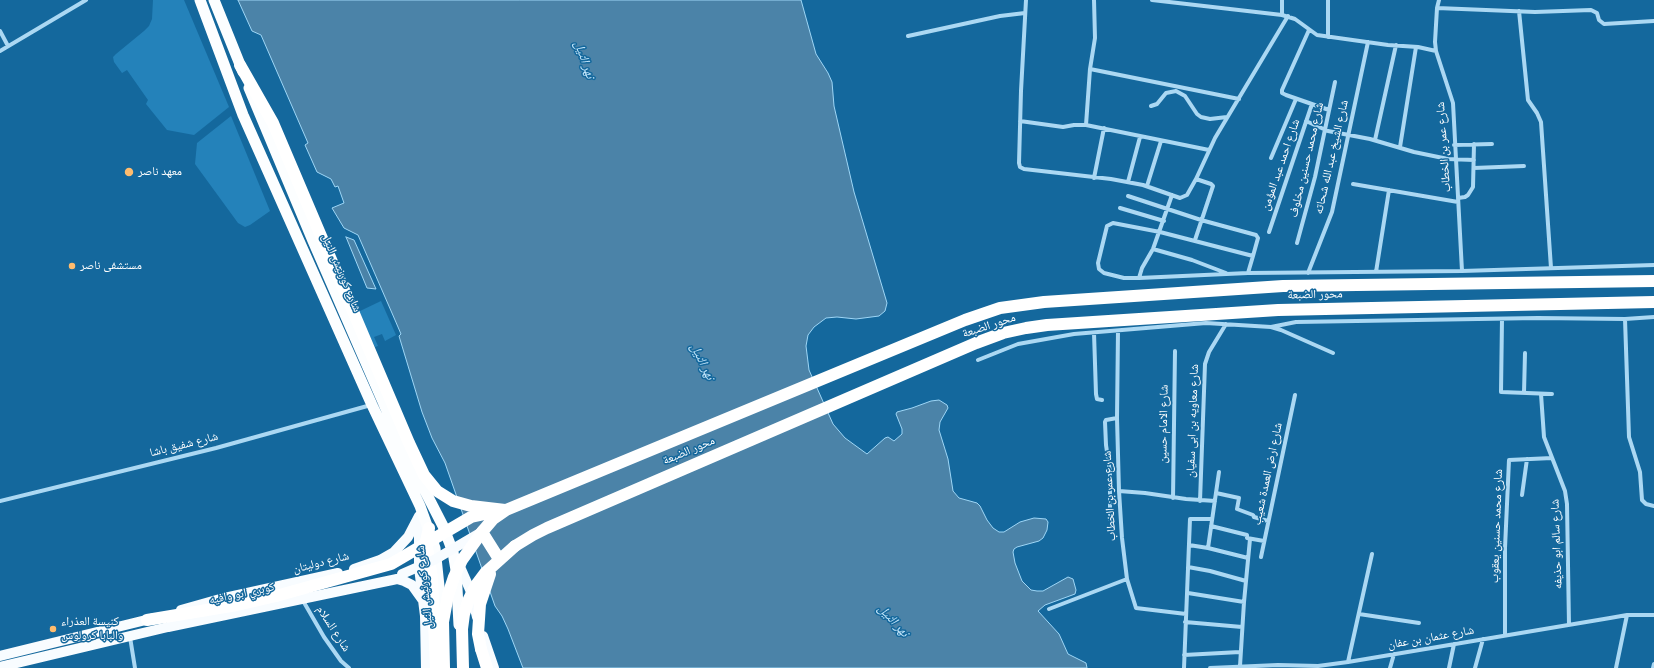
<!DOCTYPE html>
<html>
<head>
<meta charset="utf-8">
<style>
  body { margin:0 }
  canvas { display:block; background:#14689d }
</style>
</head>
<body>
<canvas width="1654" height="668"></canvas>
<script>
const g = document.querySelector('canvas').getContext('2d');
g.lineJoin = 'round';
function fillPath(path, color) { g.fillStyle = color; g.fill(path, 'evenodd'); }
const poly = rows => new Path2D(rows.map(r => 'M' + r).join(''));
function stroke(path, color, width, dash) { g.strokeStyle = color; g.lineWidth = width; g.lineCap = dash ? 'butt' : 'round'; g.setLineDash(dash || []); g.stroke(path); }
function write(font, color, halo, rows, align = 'center') {
  g.font = font + ' "Roboto Condensed","Noto Naskh Arabic",sans-serif'; g.lineWidth = 3; g.setLineDash([]); g.textBaseline = 'middle'; g.strokeStyle = halo; g.fillStyle = color; for (const [text, x, y, turn = 0] of rows) {
    g.save(); g.translate(x, y); g.rotate((+turn || 0) * Math.PI / 180); g.textAlign = isNaN(turn) ? turn : align; if (halo) g.strokeText(text, 0, 0); g.fillText(text, 0, 0); g.restore();
  }
}
const green = poly([
  [153,0,184,0,229,107,194,135,167,130,146,104,148,100,127,70,122,73,114,62,113,57,116,54,144,31,149,26,152,19],
  [231,116,270,211,250,225,245,227,238,223,195,164,197,143],
  [381,301,396,335,385,341,382,334,374,337,378,346,375,347,358,312]
]);
const water = poly([
  [238,0,801,0,816,54,828,73,832,82,834,106,854,192,887,303,885,311,879,316,856,319,837,317,826,318,814,327,808,335,806,346,809,370,833,424,845,438,867,454,885,438,888,437,894,441,902,434,902,429,896,414,897,412,912,408,931,401,939,400,947,405,948,408,940,422,939,430,948,459,953,491,959,498,977,503,980,506,987,520,993,528,999,532,1004,532,1020,522,1034,518,1046,519,1048,522,1047,530,1043,538,1039,541,1017,547,1014,549,1013,552,1015,563,1022,581,1031,590,1037,591,1043,591,1068,577,1073,579,1076,590,1075,594,1045,605,1038,611,1059,634,1068,654,1086,663,1087,668,523,668,508,629,502,616,495,606,445,463,432,438,422,412,399,336,401,334,395,320,358,235,344,228,332,208,344,203,338,186,335,187,331,179,317,172,305,145,308,143,261,35,252,31,238,0],
  [346,237,354,240,376,289,367,288,346,237]
]);
const minor = poly([
  [1026,0,1021,91,1019,163,1020,167,1024,169,1111,179,1143,185,1180,198,1187,195,1196,179,1215,138,1288,16],
  [1094,0,1095,38,1090,69,1239,99],
  [1152,0,1282,15,1295,19,1317,35,1388,45,1418,47,1436,51],
  [1282,0,1282,15],
  [1439,0,1437,8,1435,42,1436,51,1453,103,1462,271],
  [1437,8,1535,12,1591,10,1597,13,1599,20,1604,24,1654,21],
  [1519,11,1528,100,1537,113,1541,122,1551,268],
  [1309,30,1282,90,1282,93,1286,95,1329,110],
  [0,31,8,46],
  [908,36,1000,16,1025,13],
  [1328,37,1328,0],
  [0,51,86,0],
  [1151,106,1157,104,1166,93,1176,91,1185,96,1197,114,1201,117,1210,119,1227,117],
  [1020,121,1063,127,1074,125,1086,125,1209,150],
  [1306,121,1328,131,1370,139,1414,152,1448,159,1474,160],
  [1086,125,1090,69],
  [1375,140,1396,45],
  [1454,145,1492,144],
  [1400,147,1416,47],
  [1271,158,1296,99],
  [1474,168,1524,166],
  [1094,178,1104,128],
  [1128,182,1140,137],
  [1353,184,1458,202],
  [1147,186,1161,141],
  [1128,196,1201,220,1256,235,1258,238,1253,256],
  [1458,198,1465,197,1468,195,1473,187,1474,144],
  [1120,208,1164,221],
  [1269,232,1312,104],
  [1195,240,1213,186,1211,184,1196,179],
  [1297,243,1315,177,1335,82],
  [1153,249,1192,260,1226,273],
  [1376,272,1389,190],
  [1248,273,1253,256,1160,232,1113,223,1107,226,1098,263,1099,269,1104,273,1124,278,1139,278,1248,273,1462,271,1654,265],
  [1308,273,1332,212,1368,42],
  [1139,278,1142,268,1153,249,1172,195],
  [1502,319,1501,392,1552,394],
  [1625,319,1629,437,1640,472,1642,500,1646,504,1654,506],
  [1271,327,1296,322,1538,318,1625,319,1654,317],
  [1118,331,1117,418,1119,491,1122,538,1127,579,1136,608,1186,614],
  [1094,333,1096,394,1097,399,1102,400],
  [978,360,1018,344,1074,334,1206,323,1271,327,1281,330,1333,353],
  [1524,393,1525,353],
  [1541,394,1544,437,1565,491,1567,504,1569,625],
  [1119,491,1145,493,1186,499,1215,501],
  [1216,493,1239,498,1237,509,1253,515,1254,517,1268,521],
  [1522,495,1527,459],
  [1173,498,1175,351],
  [0,501,216,448,371,405],
  [1200,501,1205,364,1209,352,1226,324],
  [1110,519,1110,472,1106,445,1105,422,1106,420,1117,418],
  [1211,526,1247,535,1247,538,1264,541],
  [1189,545,1208,548,1248,558],
  [1208,548,1219,472],
  [1261,557,1295,395],
  [1188,567,1210,571,1246,581],
  [1188,593,1244,602],
  [302,599,324,637,341,661,349,668],
  [1049,609,1127,579],
  [1359,614,1419,623],
  [1185,622,1242,627],
  [1505,635,1505,548,1509,460,1552,458],
  [130,637,135,668],
  [1184,655,1240,652],
  [1348,662,1372,554],
  [1240,666,1244,602,1250,539],
  [1184,668,1190,519,1212,519],
  [1210,668,1278,665,1318,666,1348,662,1610,618,1627,615,1654,615],
  [1390,668,1394,654],
  [1449,668,1454,644],
  [1475,668,1483,639],
  [1616,668,1627,615],
  [1653,668,1654,664]
]);
const primary = poly([
  [419,518,419,568,425,616,426,668],
  [457,560,471,592,477,617],
  [354,569,380,560,394,552,408,537,419,516],
  [181,610,220,599,338,573],
  [483,636,494,668],
  [0,656,154,618],
  [0,667,168,627,397,579,404,581,412,585,422,599]
]);
const trunk = poly([
  [200,0,243,115,372,405,420,506,435,548,442,615],
  [214,0,243,72],
  [249,88,313,241,404,450,443,526,453,552,456,570,459,625]
]);
const motorway = poly([
  [240,65,273,123,409,443,424,475,437,491,453,501,471,506,505,510],
  [429,528,426,541,432,578,436,668],
  [515,546,533,535,547,528,976,343,1003,333,1026,328,1047,325,1278,310,1654,302],
  [499,559,482,532,493,519,506,510,965,320,1000,308,1044,302,1283,286,1654,281],
  [147,620,237,605,276,596],
  [481,649,487,668]
]);
const primaryBridge = poly([
  [402,574,434,560,480,533]
]);
const motorwayBridge = poly([
  [276,596,391,564,471,517,485,514,498,515],
  [481,649,478,634,480,604,490,574],
  [444,668,443,622,448,595,454,577,462,560,482,532],
  [463,668,462,629,464,614,469,599,476,585,485,573,515,546]
]);
const markers = [
  [129,172,5,"#ffbc6e"],
  [72,266,4,"#ffbc6e"],
  [53,629,4,"#ffbc6e"]
];
const streetNames = [
  ["شارع عمر بن الخطاب",1444,147,-94],
  ["شارع الشيخ عبد الله شحاته",1332,157,-77],
  ["شارع محمد حسنين مخلوف",1307,160,-77],
  ["شارع احمد عبد المؤمن",1281,165,-71],
  ["شارع كورنيش النيل",341,273,67],
  ["محور الضبعة",1315,295,-1],
  ["محور الضبعة",989,326,-18],
  ["شارع معاويه بن ابى سفيان",1193,421,-88],
  ["شارع الامام حسين",1164,424,-89],
  ["شارع شفيق باشا",184,445,-14],
  ["محور الضبعة",689,451,-23],
  ["شارع ارض العمدة شعيب",1268,474,-78],
  ["شارع عمر بن الخطاب",1110,496,-93],
  ["شارع محمد حسنين يعقوب",1497,526,-88],
  ["شارع سالم ابو حذيفه",1557,544,-92],
  ["شارع دوليتان",321,563,-14],
  ["شارع كورنيش النيل",425,587,-96],
  ["كوبري ابو وافيه",242,594,-12],
  ["شارع السلام",333,629,57],
  ["شارع عثمان بن عفان",1431,638,-10]
];
const poiNames = [
  ["معهد ناصر",138,172],
  ["مستشفى ناصر",80,266],
  ["كنيسة العذراء",61,622],
  ["والبابا كرولوس",61,636]
];
const waterNames = [
  ["نهر النيل",584,60,71],
  ["نهر النيل",702,362,64],
  ["نهر النيل",893,621,48]
];
fillPath(green, '#2482ba');
fillPath(water, '#4b83a8');
stroke(water, '#9ed6f6', 1);
stroke(minor, '#abd8f3', 4);
stroke(primary, '#f8fcff', 10);
stroke(trunk, '#fcfeff', 11);
stroke(motorway, '#fff', 12);
stroke(primaryBridge, '#f8fcff', 10);
stroke(motorwayBridge, '#fff', 12);
for (const [x, y, r, color] of markers) { const dot = new Path2D(); dot.arc(x, y, r, 0, 2 * Math.PI); g.fillStyle = color; g.fill(dot); stroke(dot, '#14689d', 1.5); }
write('12px', '#fff', '#14689d', streetNames);
write('12px', '#fff', '#14689d', poiNames, 'left');
write('italic 13px', '#c3e6fb', '#14689d', waterNames);
</script>
</body>
</html>
